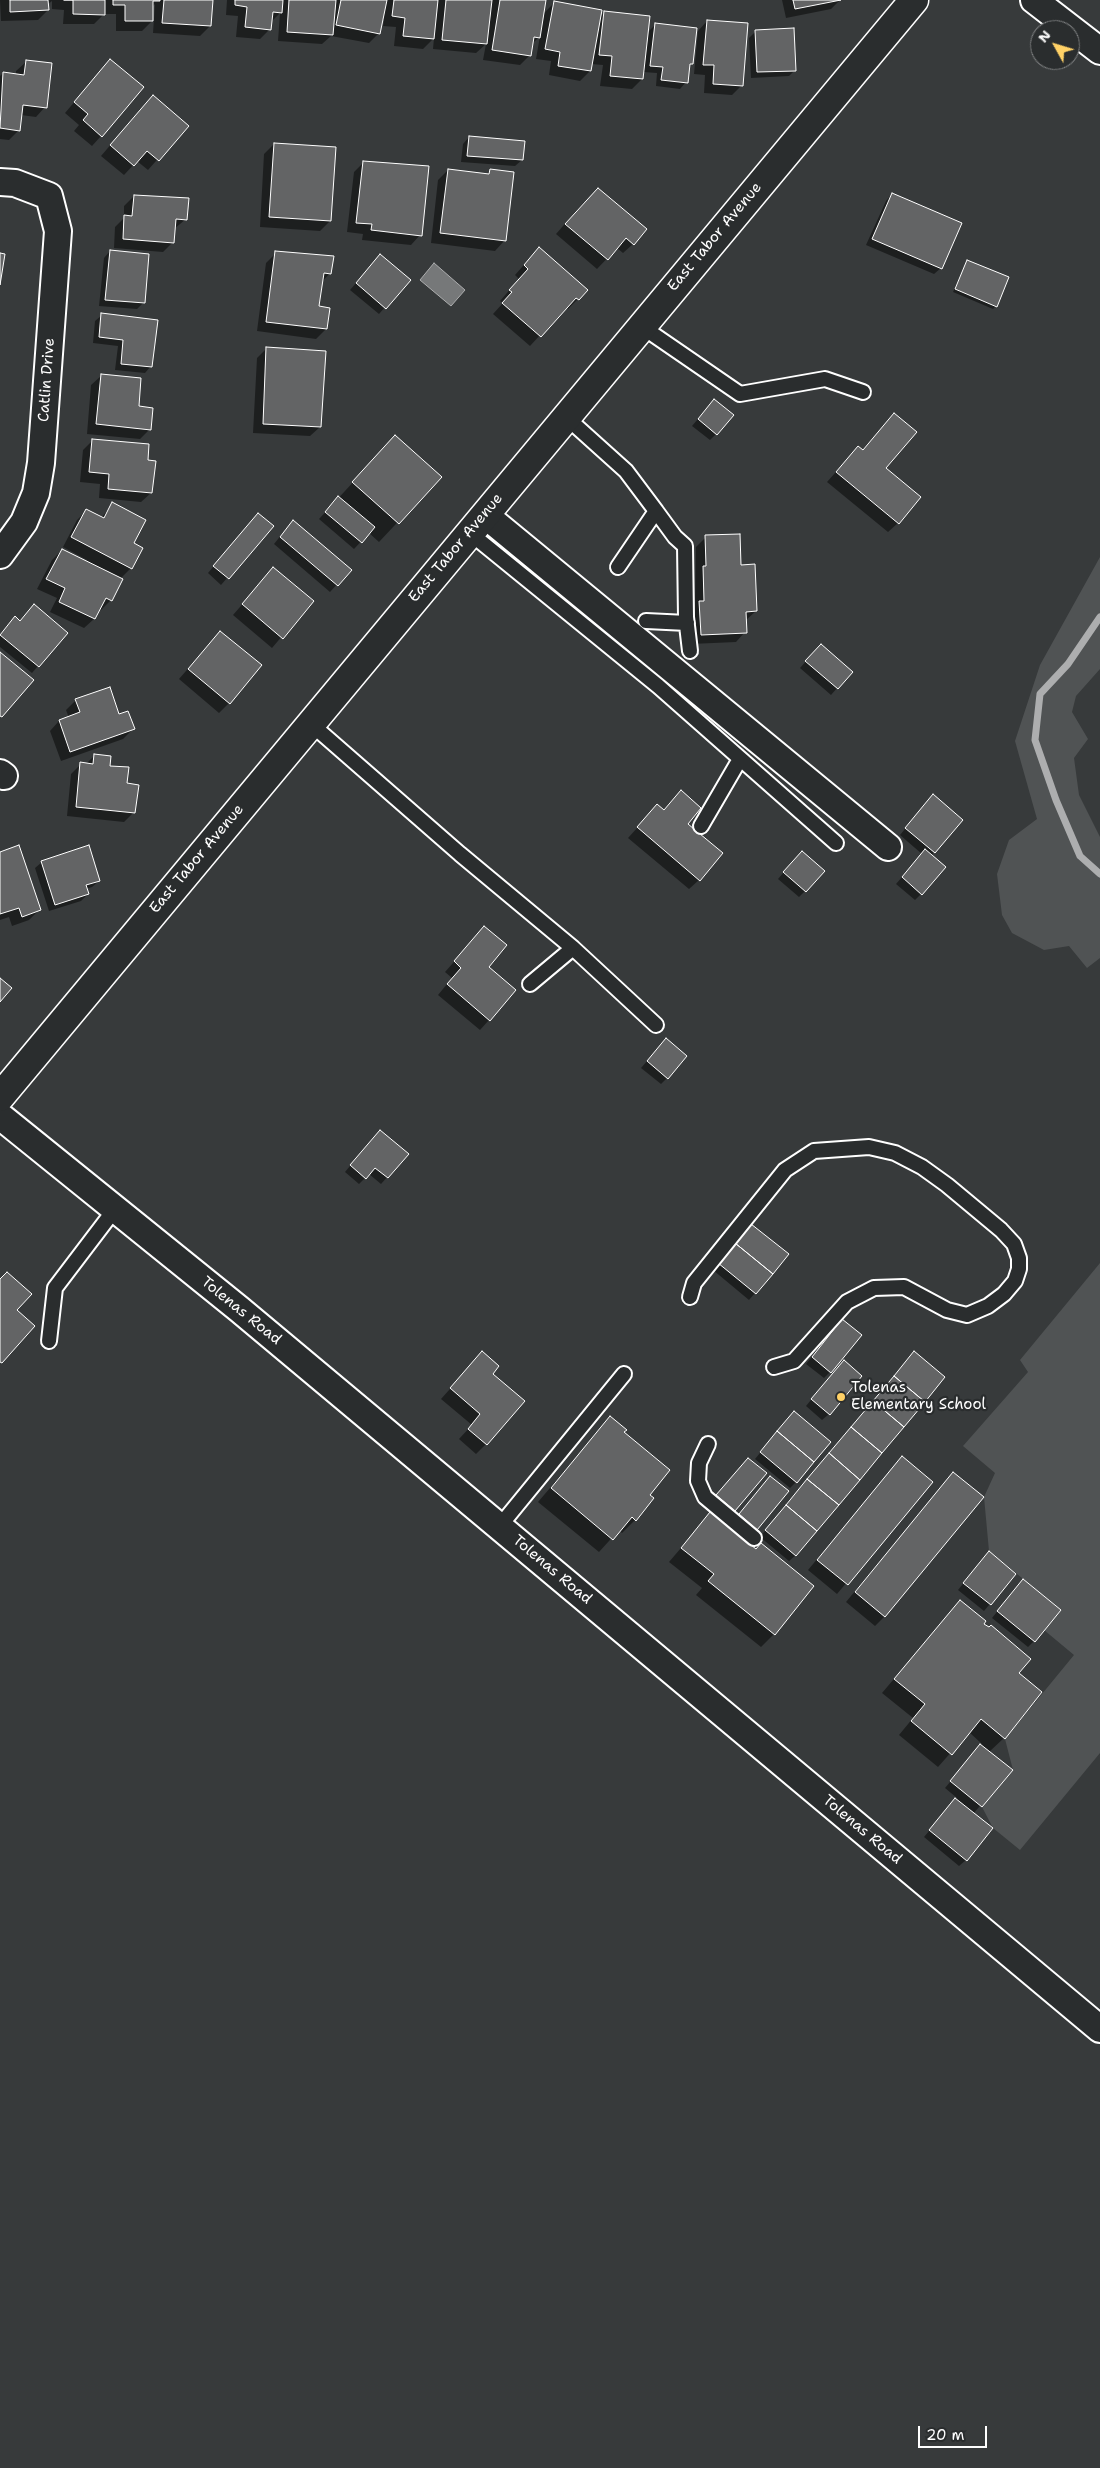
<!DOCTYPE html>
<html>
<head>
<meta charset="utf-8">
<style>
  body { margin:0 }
  #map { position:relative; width:1100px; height:2468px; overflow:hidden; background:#373a3b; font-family:"Shantell Sans",sans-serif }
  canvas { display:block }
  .north { position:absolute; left:1030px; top:20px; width:50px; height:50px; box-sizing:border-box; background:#2a2d2e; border:1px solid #7f8182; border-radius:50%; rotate:309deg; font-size:14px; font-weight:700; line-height:20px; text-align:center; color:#fff }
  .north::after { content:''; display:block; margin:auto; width:18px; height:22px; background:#ffd166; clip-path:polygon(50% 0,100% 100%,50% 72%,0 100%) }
  .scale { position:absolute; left:918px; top:2426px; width:69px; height:22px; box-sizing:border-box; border:2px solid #fff; border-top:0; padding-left:6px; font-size:15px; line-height:18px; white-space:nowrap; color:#fff; -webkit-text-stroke:4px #2a2d2e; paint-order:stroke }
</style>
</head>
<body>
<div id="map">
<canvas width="1100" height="2468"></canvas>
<div class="north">N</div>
<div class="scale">20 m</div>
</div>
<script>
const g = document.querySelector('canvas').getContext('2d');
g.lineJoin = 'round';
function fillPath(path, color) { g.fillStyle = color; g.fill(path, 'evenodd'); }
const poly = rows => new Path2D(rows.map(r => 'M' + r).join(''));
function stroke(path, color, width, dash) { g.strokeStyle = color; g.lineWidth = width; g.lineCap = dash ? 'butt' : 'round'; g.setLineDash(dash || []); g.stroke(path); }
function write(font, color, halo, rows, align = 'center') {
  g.font = font + ' "Shantell Sans",sans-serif'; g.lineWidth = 4.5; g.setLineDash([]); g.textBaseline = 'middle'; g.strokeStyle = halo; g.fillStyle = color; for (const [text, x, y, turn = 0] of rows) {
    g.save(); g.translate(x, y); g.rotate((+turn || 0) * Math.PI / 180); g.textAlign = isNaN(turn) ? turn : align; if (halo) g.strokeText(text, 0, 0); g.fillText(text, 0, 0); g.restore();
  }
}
const green = poly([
  [1100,557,1100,669,1076,696,1072,712,1088,739,1074,758,1079,795,1100,837,1100,958,1087,968,1069,946,1044,950,1012,933,1002,915,997,874,1009,840,1037,819,1015,741,1040,665],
  [1100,1263,1100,1753,1020,1850,993,1828,982,1807,1013,1770,1005,1739,1074,1655,1044,1630,1061,1610,989,1551,984,1497,995,1473,963,1446,1028,1372,1020,1360]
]);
const water = poly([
  [434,263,465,290,451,306,420,280,434,263]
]);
const shadow = poly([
  [0,0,211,0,210,26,200,36,153,33,155,4,152,7,152,21,142,31,116,31,116,14,104,14,94,24,63,24,64,10,52,9,52,1,47,5,48,10,38,20,1,21],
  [227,0,490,0,490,3,493,0,544,0,542,15,554,3,600,17,604,12,647,33,655,25,691,64,688,67,686,82,680,89,656,86,657,73,643,72,642,79,632,89,600,86,603,65,591,64,590,71,580,81,549,75,551,61,536,59,540,36,531,45,530,55,520,65,483,60,486,44,476,53,433,49,434,38,423,49,394,46,396,27,383,26,384,20,382,20,379,33,369,43,331,36,322,44,278,41,280,13,271,22,270,29,260,39,236,37,238,16,226,15],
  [782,0,840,0,831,9,786,18],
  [707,21,741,86,732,95,704,93,705,75,694,74,698,31],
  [756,31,795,70,789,76,751,78,749,38],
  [110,60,101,136,92,146,74,131,79,125,65,113],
  [26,62,45,107,36,117,21,115,19,130,9,140,0,139,0,76,3,73,16,75,16,71],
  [143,107,187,126,148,170,137,161,124,175,101,156],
  [469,137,522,160,515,166,461,162,463,144],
  [274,144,334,148,330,221,320,231,260,227,264,154],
  [364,162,420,235,411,245,362,240,363,234,347,232,354,172],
  [448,170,486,175,490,171,512,173,504,241,495,251,431,243,438,180],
  [892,194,941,268,934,274,866,245,886,201],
  [134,196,186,219,174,229,173,242,163,252,114,248,115,227,124,218,124,206],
  [584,202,633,244,623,253,617,248,597,269,556,234],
  [110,251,144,302,137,309,99,306,104,258],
  [276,253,330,273,321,283,318,307,326,329,316,339,257,331,266,263],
  [530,258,578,299,568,309,566,307,530,346,493,314,503,303,500,301,519,279,515,275],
  [374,262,409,280,379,314,350,290],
  [967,262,996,306,993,309,953,292],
  [102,315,151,366,145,373,115,370,118,346,93,343,95,321],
  [267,348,320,427,310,436,253,433,257,358],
  [101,376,137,407,150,429,140,439,87,434,91,385],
  [714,400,716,434,710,440,692,426],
  [894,415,884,469,898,523,888,532,827,482,858,447,862,451],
  [395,437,440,477,379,542,369,533,354,549,319,519],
  [93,440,146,461,151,493,141,502,99,498,100,484,80,482,83,450],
  [113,504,132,543,131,568,120,579,111,600,101,610,99,609,94,619,84,628,50,612,57,598,37,589,52,560,62,550,86,562,87,560,63,547,77,520,86,511,101,518],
  [252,521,272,526,221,585,208,573],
  [287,528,350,570,330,592,274,544],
  [706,537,740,566,756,611,745,621,745,632,736,642,691,644,690,612,695,607,696,547],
  [273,569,312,601,272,648,233,615],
  [15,618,20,622,66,633,32,673,0,647,0,634],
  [220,632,229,703,219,713,179,679],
  [814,652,851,672,831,695,800,668],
  [76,700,118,715,133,729,123,739,61,761,50,731,59,721,69,718,66,710],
  [94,756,109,767,134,812,124,822,67,816,71,774,81,764,86,764],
  [681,792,699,880,689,889,628,838,657,806,663,811],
  [927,802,934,852,931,856,921,894,915,900,896,884,922,854,900,835],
  [0,853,39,910,29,920,12,926,9,917,0,920],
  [795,859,805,891,799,897,778,879],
  [42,862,99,881,92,887,86,889,88,894,81,901,49,911,35,868],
  [484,928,489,1020,480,1030,438,995,452,978,445,972],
  [660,1046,667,1078,661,1084,641,1068],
  [373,1138,407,1155,381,1184,369,1174,359,1184,345,1172],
  [751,1225,755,1293,749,1300,713,1270],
  [836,1327,830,1372,824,1378,806,1364],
  [482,1353,486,1444,476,1454,459,1439,472,1425,441,1399],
  [908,1359,796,1555,789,1561,760,1537],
  [837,1368,829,1414,822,1420,806,1406],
  [610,1418,623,1433,648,1495,635,1520,622,1533,619,1530,599,1552,538,1502],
  [788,1419,796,1482,790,1488,755,1459],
  [902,1458,931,1482,837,1594,808,1570],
  [748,1459,765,1474,728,1517,711,1502],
  [953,1473,885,1616,875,1626,846,1602],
  [764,1484,756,1529,750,1535,733,1521],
  [710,1514,774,1634,761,1647,696,1595,702,1588,669,1562],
  [982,1560,1015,1574,984,1611,958,1590],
  [1017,1587,1034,1641,1028,1647,992,1618],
  [960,1601,982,1624,1004,1738,989,1752,1011,1770,973,1814,966,1860,959,1866,924,1837,957,1798,945,1788,982,1744,969,1732,938,1767,899,1735,913,1718,882,1693]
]);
const stream = poly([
  [1100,617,1068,664,1040,694,1035,740,1056,800,1080,856,1100,874]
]);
const building = poly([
  [10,0,48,0,49,10,10,12,10,0],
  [64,0,105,0,105,15,73,14,73,0,64,0],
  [113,0,160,0,160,1,153,1,153,21,125,21,125,5,113,5,113,0],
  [164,0,213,0,211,26,162,23,164,0],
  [235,0,283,0,282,13,273,12,271,30,245,27,247,7,235,5,235,0],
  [289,0,336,0,333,35,287,32,289,0],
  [341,0,387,0,380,34,336,25,341,0],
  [394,0,438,0,434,39,403,36,405,18,392,16,394,0],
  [446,0,492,0,487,44,442,40,446,0],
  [500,0,546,0,540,38,534,37,531,56,492,50,500,0],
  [793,0,841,0,795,9,793,0],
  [554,1,602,10,591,71,558,66,560,52,545,49,554,1],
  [604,11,650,16,643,79,610,76,612,56,599,55,604,11],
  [707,20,748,23,743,86,713,84,714,65,703,65,707,20],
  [655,23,697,28,693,64,690,64,688,83,661,80,663,67,650,66,655,23],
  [794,28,796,71,757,72,755,30,794,28],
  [110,59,144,87,102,137,83,120,88,114,74,102,110,59],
  [26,60,52,63,47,108,23,105,20,131,0,128,3,72,24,75,26,60],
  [153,95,189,126,159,161,147,151,134,166,110,145,153,95],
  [469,136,525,141,523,160,467,156,469,136],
  [274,143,336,147,331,221,269,217,274,143],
  [363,161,429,166,422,236,371,230,372,224,356,223,363,161],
  [448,169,489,174,490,169,514,172,506,241,440,233,448,169],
  [598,188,647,229,634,245,626,238,608,260,565,224,598,188],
  [892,193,962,223,942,269,872,239,892,193],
  [134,195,189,198,187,220,176,219,174,243,123,239,124,215,132,216,134,195],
  [539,247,588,290,579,300,576,298,541,337,502,303,512,292,509,290,528,269,524,265,539,247],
  [110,250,149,254,145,303,105,300,110,250],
  [275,251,334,256,331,274,324,273,319,306,330,308,327,329,266,322,275,251],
  [0,253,5,254,0,285,0,253],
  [380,254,411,280,386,309,356,283,380,254],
  [967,260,1009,277,997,307,955,289,967,260],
  [101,313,158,320,152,367,121,364,123,340,99,337,101,313],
  [266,347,326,351,321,427,263,424,266,347],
  [101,374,141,378,139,406,153,408,151,430,96,424,101,374],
  [714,399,734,415,717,435,698,419,714,399],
  [894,413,917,432,886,468,921,497,899,524,836,472,858,446,863,450,894,413],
  [395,435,442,477,399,524,352,482,395,435],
  [92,439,149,444,148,460,156,461,152,493,108,489,109,474,89,472,92,439],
  [338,496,375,527,362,543,325,512,338,496],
  [112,502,146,520,134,543,143,548,132,569,71,537,86,509,104,518,112,502],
  [258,513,274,526,229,579,213,566,258,513],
  [293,520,352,570,338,586,280,537,293,520],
  [740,534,741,565,755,564,757,611,746,612,747,633,701,635,699,601,704,601,703,566,706,566,705,535,740,534],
  [62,549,123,579,112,601,106,598,95,619,59,602,65,588,46,579,62,549],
  [273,567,314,601,283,639,242,604,273,567],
  [34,604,68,633,39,667,0,635,15,616,20,621,34,604],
  [220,631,262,665,230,704,188,669,220,631],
  [821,644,853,672,838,689,805,661,821,644],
  [0,652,34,680,2,717,0,716,0,652],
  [110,687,119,714,128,711,135,729,70,752,59,720,80,712,75,699,110,687],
  [94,754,111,756,110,766,129,767,127,783,139,785,135,813,76,807,80,762,93,764,94,754],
  [681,790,701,808,688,824,723,853,700,881,637,827,657,804,664,810,681,790],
  [933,794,963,820,935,853,905,828,933,794],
  [19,845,41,910,22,917,19,908,0,914,0,852,19,845],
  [89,845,100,881,86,885,89,894,55,905,41,861,89,845],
  [925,849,946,867,922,895,902,877,925,849],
  [802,851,825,871,806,892,783,872,802,851],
  [484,926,507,945,489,967,516,990,490,1021,447,984,461,968,454,961,484,926],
  [0,978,12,988,0,1002,0,978],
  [666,1038,687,1056,668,1079,647,1061,666,1038],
  [380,1130,409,1154,388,1178,375,1168,366,1179,350,1165,380,1130],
  [751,1224,789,1254,773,1274,735,1243,751,1224],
  [735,1243,773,1274,756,1294,718,1263,735,1243],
  [7,1272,32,1294,17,1310,35,1326,2,1363,0,1362,0,1279,7,1272],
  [842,1319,862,1335,831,1373,812,1357,842,1319],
  [482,1351,499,1366,493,1374,525,1401,487,1445,468,1429,480,1414,450,1388,482,1351],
  [914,1351,945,1377,925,1402,894,1376,914,1351],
  [844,1360,862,1376,830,1415,811,1399,844,1360],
  [894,1376,925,1402,904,1427,873,1401,894,1376],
  [873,1401,904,1427,882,1453,851,1427,873,1401],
  [794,1411,831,1442,814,1462,777,1431,794,1411],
  [610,1416,627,1430,624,1432,670,1470,650,1495,654,1498,636,1521,632,1517,613,1540,551,1488,610,1416],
  [851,1427,882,1453,860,1480,829,1453,851,1427],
  [777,1431,814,1462,797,1483,760,1452,777,1431],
  [829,1453,860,1480,839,1505,807,1479,829,1453],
  [902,1456,933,1482,848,1585,817,1560,902,1456],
  [748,1458,767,1473,735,1511,716,1495,748,1458],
  [953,1472,984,1497,885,1617,855,1592,953,1472],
  [770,1476,789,1491,757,1530,739,1514,770,1476],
  [807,1479,839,1505,817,1531,786,1505,807,1479],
  [786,1505,817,1531,796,1556,765,1530,786,1505],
  [710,1512,756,1549,761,1543,814,1586,775,1635,708,1581,714,1574,681,1548,710,1512],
  [989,1551,1016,1574,991,1605,963,1583,989,1551],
  [1023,1579,1061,1610,1035,1642,997,1611,1023,1579],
  [960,1600,986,1621,984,1624,989,1627,991,1625,1031,1659,1019,1673,1042,1692,1005,1739,981,1719,952,1755,911,1721,925,1704,894,1679,960,1600],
  [980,1744,1013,1770,982,1807,950,1781,980,1744],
  [955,1798,993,1828,967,1861,929,1830,955,1798]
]);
const lane = poly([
  [641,326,740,394,825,379,863,392],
  [566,417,626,471,656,511,618,567],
  [656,511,675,537,685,546,686,617,690,651],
  [470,533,658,686,836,843],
  [646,621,687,623],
  [310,723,460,854,573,948,530,984],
  [701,826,740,759],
  [573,948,656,1025],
  [690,1297,694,1283,785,1170,814,1151,869,1147,895,1153,922,1167,947,1185,1001,1230,1014,1244,1019,1258,1019,1269,1015,1281,1004,1294,988,1306,967,1315,947,1310,904,1287,874,1288,847,1302,794,1361,774,1367],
  [49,1341,55,1288,115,1209],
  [708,1444,699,1463,698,1481,705,1497,754,1538],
  [499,1527,624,1374]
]);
const street = poly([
  [1034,0,1100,51],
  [0,182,15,183,49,196,58,231,41,463,36,493,24,522,0,555],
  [485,515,888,847],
  [0,773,4,776],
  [0,1116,239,1309,1100,2029]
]);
const secondary = poly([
  [0,1097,914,0]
]);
const markers = [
  [841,1397,5,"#ffd166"]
];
const streetNames = [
  ["East Tabor Avenue",715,237,-50],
  ["Catlin Drive",47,380,-86],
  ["East Tabor Avenue",456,548,-50],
  ["East Tabor Avenue",197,859,-50],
  ["Tolenas Road",241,1311,39],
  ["Tolenas Road",552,1570,40],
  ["Tolenas Road",862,1830,40]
];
const poiNames = [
  ["Tolenas",851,1388],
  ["Elementary School",851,1405]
];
fillPath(green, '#505354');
fillPath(water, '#767879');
stroke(water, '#adaeaf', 1);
fillPath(shadow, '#0007');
stroke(stream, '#adaeaf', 7);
fillPath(building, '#636465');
stroke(building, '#fff', 1);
stroke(lane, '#fff', 18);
stroke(street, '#fff', 30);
stroke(secondary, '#fff', 31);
stroke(lane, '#2a2d2e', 14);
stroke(street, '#2a2d2e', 26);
stroke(secondary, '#2a2d2e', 28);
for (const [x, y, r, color] of markers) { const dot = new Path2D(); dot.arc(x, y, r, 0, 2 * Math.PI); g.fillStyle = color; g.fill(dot); stroke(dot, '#2a2d2e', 2); }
write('15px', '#fff', '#2a2d2e', streetNames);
write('15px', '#fff', '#2a2d2e', poiNames, 'left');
</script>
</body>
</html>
